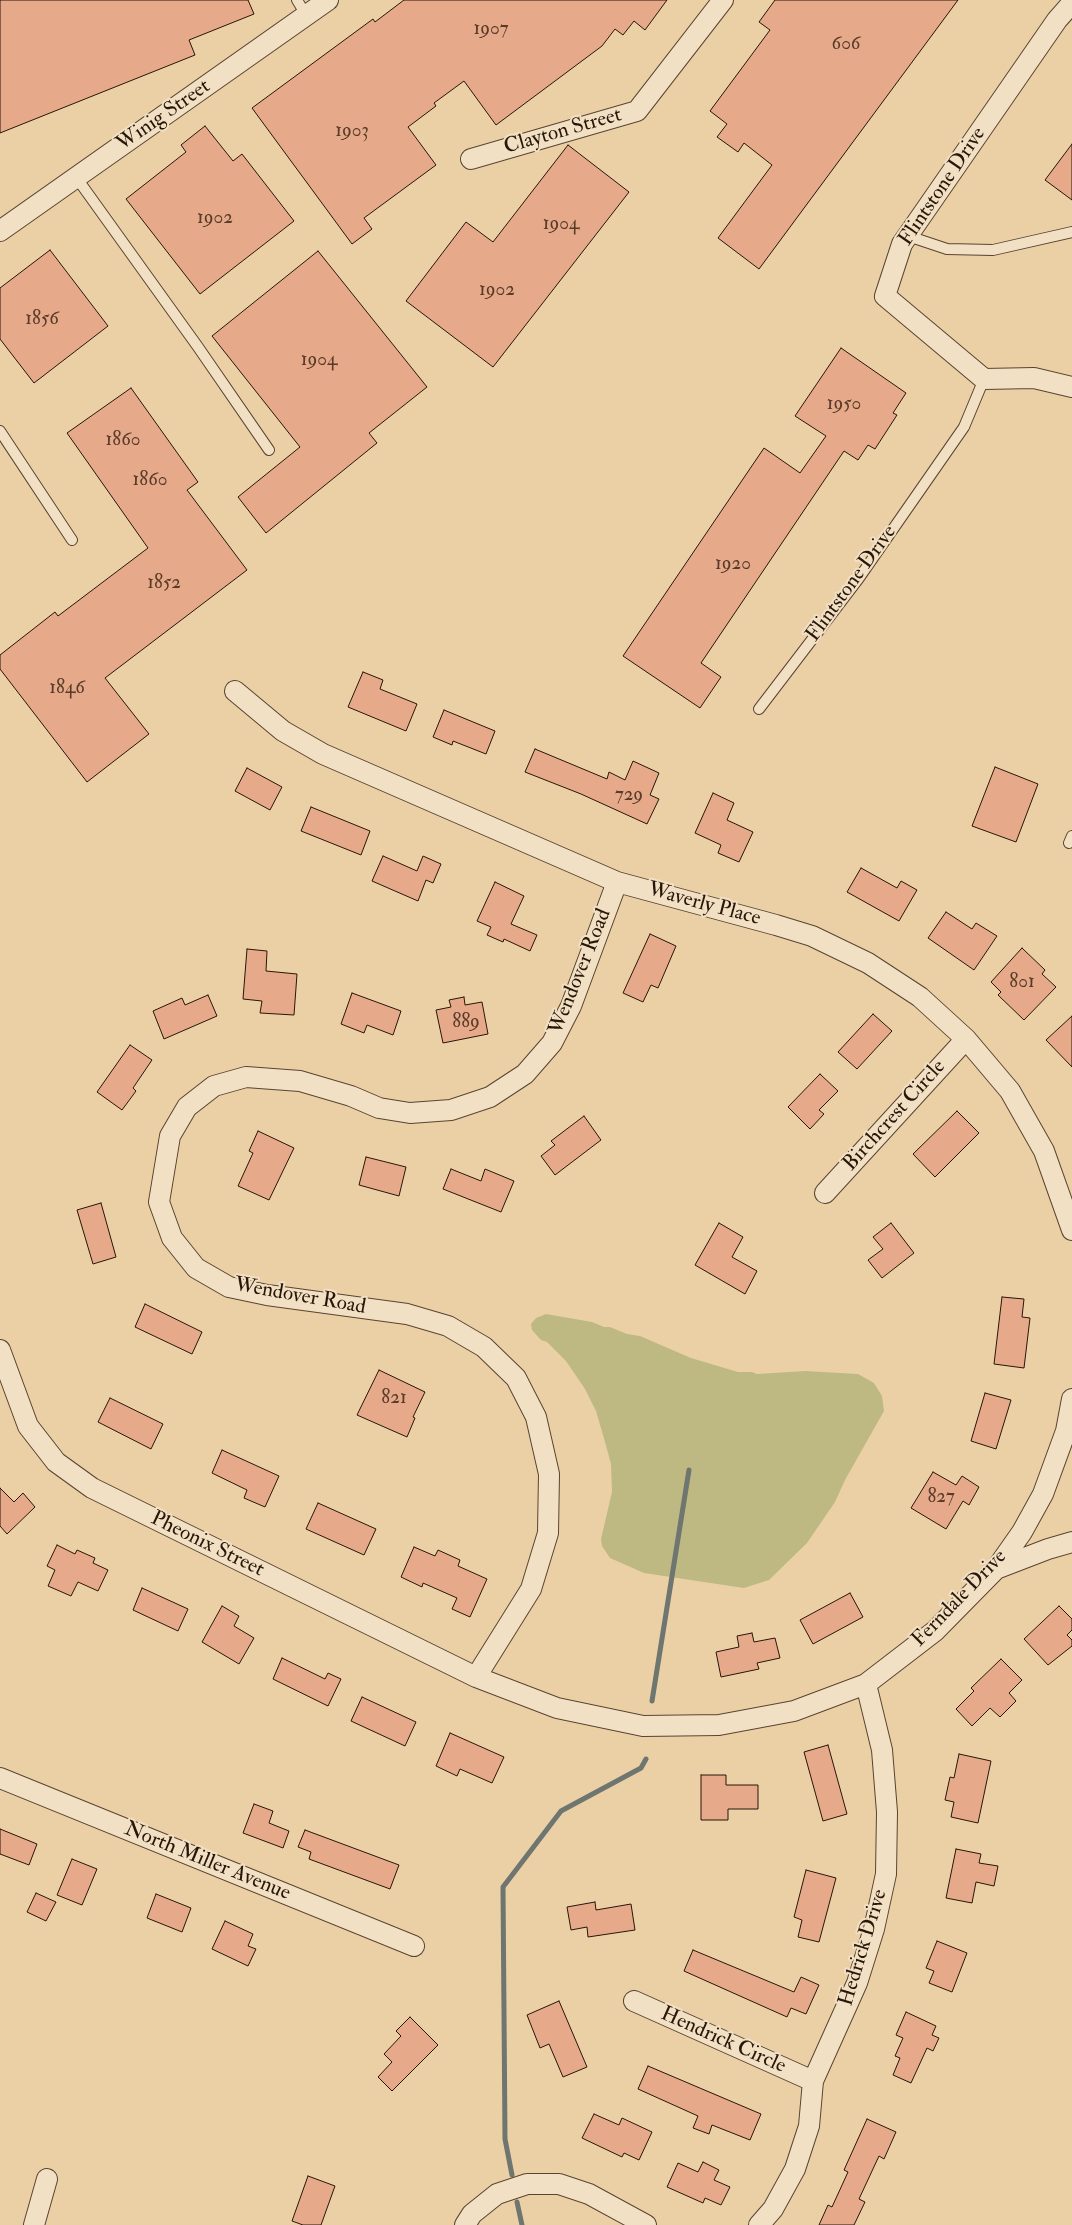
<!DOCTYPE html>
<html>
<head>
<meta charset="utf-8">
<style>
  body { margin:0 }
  canvas { display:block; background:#ebd0a6 }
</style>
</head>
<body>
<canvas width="1072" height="2225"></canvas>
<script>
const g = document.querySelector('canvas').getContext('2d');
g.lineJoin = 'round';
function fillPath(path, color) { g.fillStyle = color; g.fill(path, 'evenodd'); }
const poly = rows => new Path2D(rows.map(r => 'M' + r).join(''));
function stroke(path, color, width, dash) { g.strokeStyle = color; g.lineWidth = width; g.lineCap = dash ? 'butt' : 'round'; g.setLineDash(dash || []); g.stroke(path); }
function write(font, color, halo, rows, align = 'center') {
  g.font = font + ' "IM FELL Double Pica",serif'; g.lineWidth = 4; g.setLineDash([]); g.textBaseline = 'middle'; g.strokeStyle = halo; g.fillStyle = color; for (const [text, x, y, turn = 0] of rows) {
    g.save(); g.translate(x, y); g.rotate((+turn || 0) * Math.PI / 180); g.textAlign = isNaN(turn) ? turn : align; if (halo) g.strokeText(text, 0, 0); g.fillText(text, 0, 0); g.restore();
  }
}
const green = poly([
  [546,1314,592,1322,604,1327,610,1327,627,1334,640,1336,691,1358,738,1372,752,1372,757,1374,805,1371,858,1374,874,1383,882,1396,884,1411,845,1480,835,1502,807,1543,769,1580,744,1588,644,1573,610,1558,602,1546,601,1539,612,1492,611,1464,605,1442,596,1411,585,1389,566,1361,547,1342,541,1340,532,1330,531,1324,536,1318]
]);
const stream = poly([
  [652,1701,689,1470],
  [512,2175,505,2139,503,1887,561,1811,641,1768,646,1759],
  [517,2202,522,2225]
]);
const building = poly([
  [0,0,248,0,254,14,189,40,195,55,0,133,0,0],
  [404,0,667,0,645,30,634,21,623,35,615,29,602,46,496,125,464,81,434,103,436,106,408,127,436,165,364,218,372,229,352,244,252,108,373,19,375,22,404,0],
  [775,0,958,0,759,269,718,238,772,165,744,143,738,152,717,137,727,124,710,111,770,30,759,22,775,0],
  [205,126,233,161,242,154,294,221,200,294,126,199,186,152,181,145,205,126],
  [1072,144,1072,200,1045,180,1072,144],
  [568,145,629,192,493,367,406,301,466,222,493,242,568,145],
  [50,250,108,326,34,383,0,339,0,288,50,250],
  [318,251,427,387,369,433,377,443,266,533,238,497,300,447,212,336,318,251],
  [841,348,906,393,893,413,897,415,875,449,868,445,858,460,844,451,701,663,721,677,700,708,623,656,764,448,800,473,826,436,795,416,841,348],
  [131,388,198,482,187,490,247,570,105,678,149,734,87,782,0,669,0,655,55,612,58,616,148,548,67,433,131,388],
  [363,672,383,680,380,689,417,704,406,731,348,707,363,672],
  [444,710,495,731,486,754,453,741,452,745,433,737,444,710],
  [535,749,607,779,609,772,625,780,633,761,659,773,650,795,659,799,647,824,581,794,525,772,535,749],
  [995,767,1038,784,1016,842,972,826,995,767],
  [247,768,282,787,270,810,235,791,247,768],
  [713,793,734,803,727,820,753,832,739,862,718,853,721,845,695,833,713,793],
  [311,807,370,831,361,855,301,831,311,807],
  [383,856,417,871,423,856,441,864,433,883,426,880,418,901,372,881,383,856],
  [861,868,897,888,901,881,917,890,899,921,847,892,861,868],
  [495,882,524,896,511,924,537,935,530,951,504,939,503,942,487,935,491,927,477,921,495,882],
  [946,912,972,929,976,923,997,936,974,970,928,938,946,912],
  [650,934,676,946,658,988,651,985,643,1002,623,993,650,934],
  [1022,948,1045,970,1042,974,1056,987,1024,1020,998,995,1001,992,991,982,1022,948],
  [247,949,267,951,266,971,297,974,294,1015,260,1013,262,1001,243,999,247,949],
  [352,993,401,1011,393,1035,367,1025,364,1033,341,1024,352,993],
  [208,995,217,1016,164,1039,153,1011,182,998,185,1005,208,995],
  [464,997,465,1005,482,1002,488,1034,443,1043,436,1010,451,1007,449,1000,464,997],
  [873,1014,892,1031,857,1069,838,1052,873,1014],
  [1072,1016,1072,1067,1046,1040,1072,1016],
  [130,1045,152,1060,133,1088,136,1091,122,1110,97,1092,130,1045],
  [820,1074,838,1091,819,1110,824,1114,810,1129,788,1107,820,1074],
  [957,1111,979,1133,935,1177,913,1154,957,1111],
  [584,1116,601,1140,555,1175,541,1156,555,1145,551,1141,584,1116],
  [258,1131,294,1148,269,1200,238,1186,253,1153,249,1151,258,1131],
  [366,1157,406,1167,399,1196,359,1185,366,1157],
  [451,1169,481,1181,485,1169,514,1181,501,1212,443,1189,451,1169],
  [101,1203,116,1257,93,1264,77,1210,101,1203],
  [719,1223,743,1237,732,1257,757,1271,745,1294,695,1265,719,1223],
  [891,1223,914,1253,882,1278,868,1260,883,1249,873,1237,891,1223],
  [1002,1297,1024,1299,1022,1317,1030,1318,1024,1368,994,1364,1002,1297],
  [145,1304,202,1332,192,1354,135,1327,145,1304],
  [379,1370,425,1392,413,1417,415,1418,407,1437,357,1415,379,1370],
  [985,1393,1011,1400,996,1449,971,1441,985,1393],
  [110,1398,163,1424,151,1449,98,1422,110,1398],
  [222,1450,279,1476,265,1507,244,1498,247,1490,212,1473,222,1450],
  [933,1472,956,1485,962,1476,979,1487,969,1505,963,1501,946,1529,911,1508,933,1472],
  [0,1488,14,1502,23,1493,35,1507,7,1534,0,1526,0,1488],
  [318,1503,376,1529,364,1555,306,1529,318,1503],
  [57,1545,75,1554,77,1550,95,1558,93,1563,108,1570,98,1591,78,1582,71,1596,48,1586,55,1570,47,1566,57,1545],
  [414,1547,435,1556,438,1550,460,1560,458,1566,487,1579,470,1617,452,1609,457,1598,423,1583,422,1587,401,1577,414,1547],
  [142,1588,188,1609,178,1631,133,1610,142,1588],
  [850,1593,863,1617,813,1644,800,1620,850,1593],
  [222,1606,239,1616,234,1626,254,1638,239,1664,202,1642,222,1606],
  [1059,1606,1072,1619,1072,1630,1067,1635,1072,1640,1072,1646,1048,1665,1024,1639,1059,1606],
  [752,1633,754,1642,775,1638,780,1658,757,1663,759,1669,721,1677,716,1652,739,1647,737,1636,752,1633],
  [282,1658,325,1679,328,1673,341,1679,328,1706,273,1679,282,1658],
  [1001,1659,1022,1680,1009,1693,1016,1701,1000,1717,990,1708,972,1726,956,1709,974,1691,971,1688,1001,1659],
  [362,1697,416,1722,405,1746,351,1721,362,1697],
  [450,1733,504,1757,492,1783,460,1769,457,1776,436,1766,450,1733],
  [828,1745,847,1814,823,1821,804,1752,828,1745],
  [959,1754,991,1761,978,1823,951,1817,954,1802,945,1800,950,1777,954,1778,959,1754],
  [701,1775,726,1775,726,1785,758,1785,758,1809,728,1809,728,1820,701,1820,701,1775],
  [254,1804,273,1811,269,1823,289,1831,283,1848,243,1833,254,1804],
  [0,1829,37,1844,29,1865,0,1854,0,1829],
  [305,1830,399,1865,390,1889,309,1859,311,1852,298,1847,305,1830],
  [956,1849,981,1854,979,1863,998,1866,994,1886,976,1882,972,1903,946,1898,956,1849],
  [72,1859,97,1869,82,1905,57,1895,72,1859],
  [806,1870,836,1878,819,1942,798,1937,802,1920,794,1917,806,1870],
  [36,1893,56,1902,46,1921,27,1912,36,1893],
  [156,1894,191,1908,182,1932,147,1918,156,1894],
  [595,1902,596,1910,631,1904,635,1930,588,1937,587,1927,571,1930,567,1907,595,1902],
  [225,1921,253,1934,248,1946,256,1949,248,1966,212,1949,225,1921],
  [937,1941,967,1953,952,1992,929,1983,934,1971,926,1968,937,1941],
  [693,1950,794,1992,801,1977,819,1985,806,2014,791,2008,787,2017,684,1971,693,1950],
  [559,2001,587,2067,563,2077,549,2044,540,2048,527,2015,559,2001],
  [906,2012,936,2026,932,2035,939,2038,933,2051,927,2048,911,2083,893,2075,900,2058,895,2056,903,2038,896,2035,906,2012],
  [410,2017,438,2045,392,2091,378,2077,392,2062,384,2054,401,2036,396,2031,410,2017],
  [648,2066,761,2114,750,2140,712,2125,709,2134,693,2128,698,2116,638,2089,648,2066],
  [594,2114,619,2125,622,2118,652,2132,639,2160,624,2153,622,2157,582,2138,594,2114],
  [867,2119,896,2132,884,2159,879,2156,859,2199,865,2202,854,2225,819,2225,828,2205,832,2207,848,2172,844,2170,867,2119],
  [703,2162,719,2170,714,2180,730,2187,721,2205,705,2198,703,2203,667,2187,678,2163,698,2172,703,2162],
  [308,2176,335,2186,321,2225,303,2225,292,2221,308,2176]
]);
const service = poly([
  [297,0,306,15],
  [76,177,198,347,269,450],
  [908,236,947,249,993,250,1072,232],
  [0,431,72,540],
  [759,709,859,578,964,427,984,379],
  [1069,843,1072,836]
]);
const minor = poly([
  [1072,3,1057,20,902,244,885,296,984,379,1034,378,1072,387],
  [471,159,637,111,723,0],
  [0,231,328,0],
  [235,691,283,731,323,754,617,882,776,925,812,936,868,963,920,997,966,1039,1010,1091,1044,1151,1072,1230],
  [825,1193,966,1039],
  [0,1350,28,1426,56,1462,92,1488,476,1677,557,1708,643,1726,719,1725,794,1711,866,1684,935,1631,996,1569,1022,1532,1043,1494,1066,1431,1072,1399],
  [996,1569,1048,1549,1072,1542],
  [476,1677,531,1589,548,1533,549,1474,536,1417,516,1378,484,1347,448,1326,407,1314,267,1295,229,1287,196,1268,172,1238,159,1202,170,1136,187,1107,214,1086,246,1077,300,1081,351,1096,379,1108,410,1113,451,1110,490,1097,525,1074,552,1043,571,1006,617,882],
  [0,1778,414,1946],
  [634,2001,813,2081],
  [34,2225,47,2179],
  [465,2225,472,2214,497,2194,527,2184,559,2184,589,2194,646,2225],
  [759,2225,773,2209,795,2169,809,2126,813,2081,857,1983,874,1929,886,1874,887,1812,882,1750,866,1684]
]);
const numberNames = [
  ["1907",491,30],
  ["606",846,45],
  ["1903",352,132],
  ["1902",215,219],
  ["1904",561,225],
  ["1902",497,291],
  ["1856",42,320],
  ["1904",319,361],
  ["1950",844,405],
  ["1860",123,441],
  ["1860",150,481],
  ["1920",733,565],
  ["1852",164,584],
  ["1846",67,689],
  ["729",629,796],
  ["801",1022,983],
  ["889",466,1023],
  ["821",394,1399],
  ["827",941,1498]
];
const streetNames = [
  ["Winig Street",164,116,-35],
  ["Clayton Street",563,132,-16],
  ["Flintstone Drive",943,187,-56],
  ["Flintstone Drive",852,584,-54],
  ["Waverly Place",704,905,15],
  ["Wendover Road",581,972,-68],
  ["Birchcrest Circle",895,1116,-48],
  ["Wendover Road",300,1297,10],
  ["Pheonix Street",207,1545,26],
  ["Ferndale Drive",960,1599,-46],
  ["North Miller Avenue",207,1862,22],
  ["Hedrick Drive",864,1948,-73],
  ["Hendrick Circle",723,2041,24]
];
fillPath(green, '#beb982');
stroke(stream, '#6f756f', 5);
fillPath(building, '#e6a98a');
stroke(building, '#281608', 1);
stroke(service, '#594430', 12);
stroke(minor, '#594430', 22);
stroke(service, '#f2e0c5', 10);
stroke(minor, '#f2e0c5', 20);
write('19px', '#583b28', null, numberNames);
write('21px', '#281608', '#f2e0c5', streetNames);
</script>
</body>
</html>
